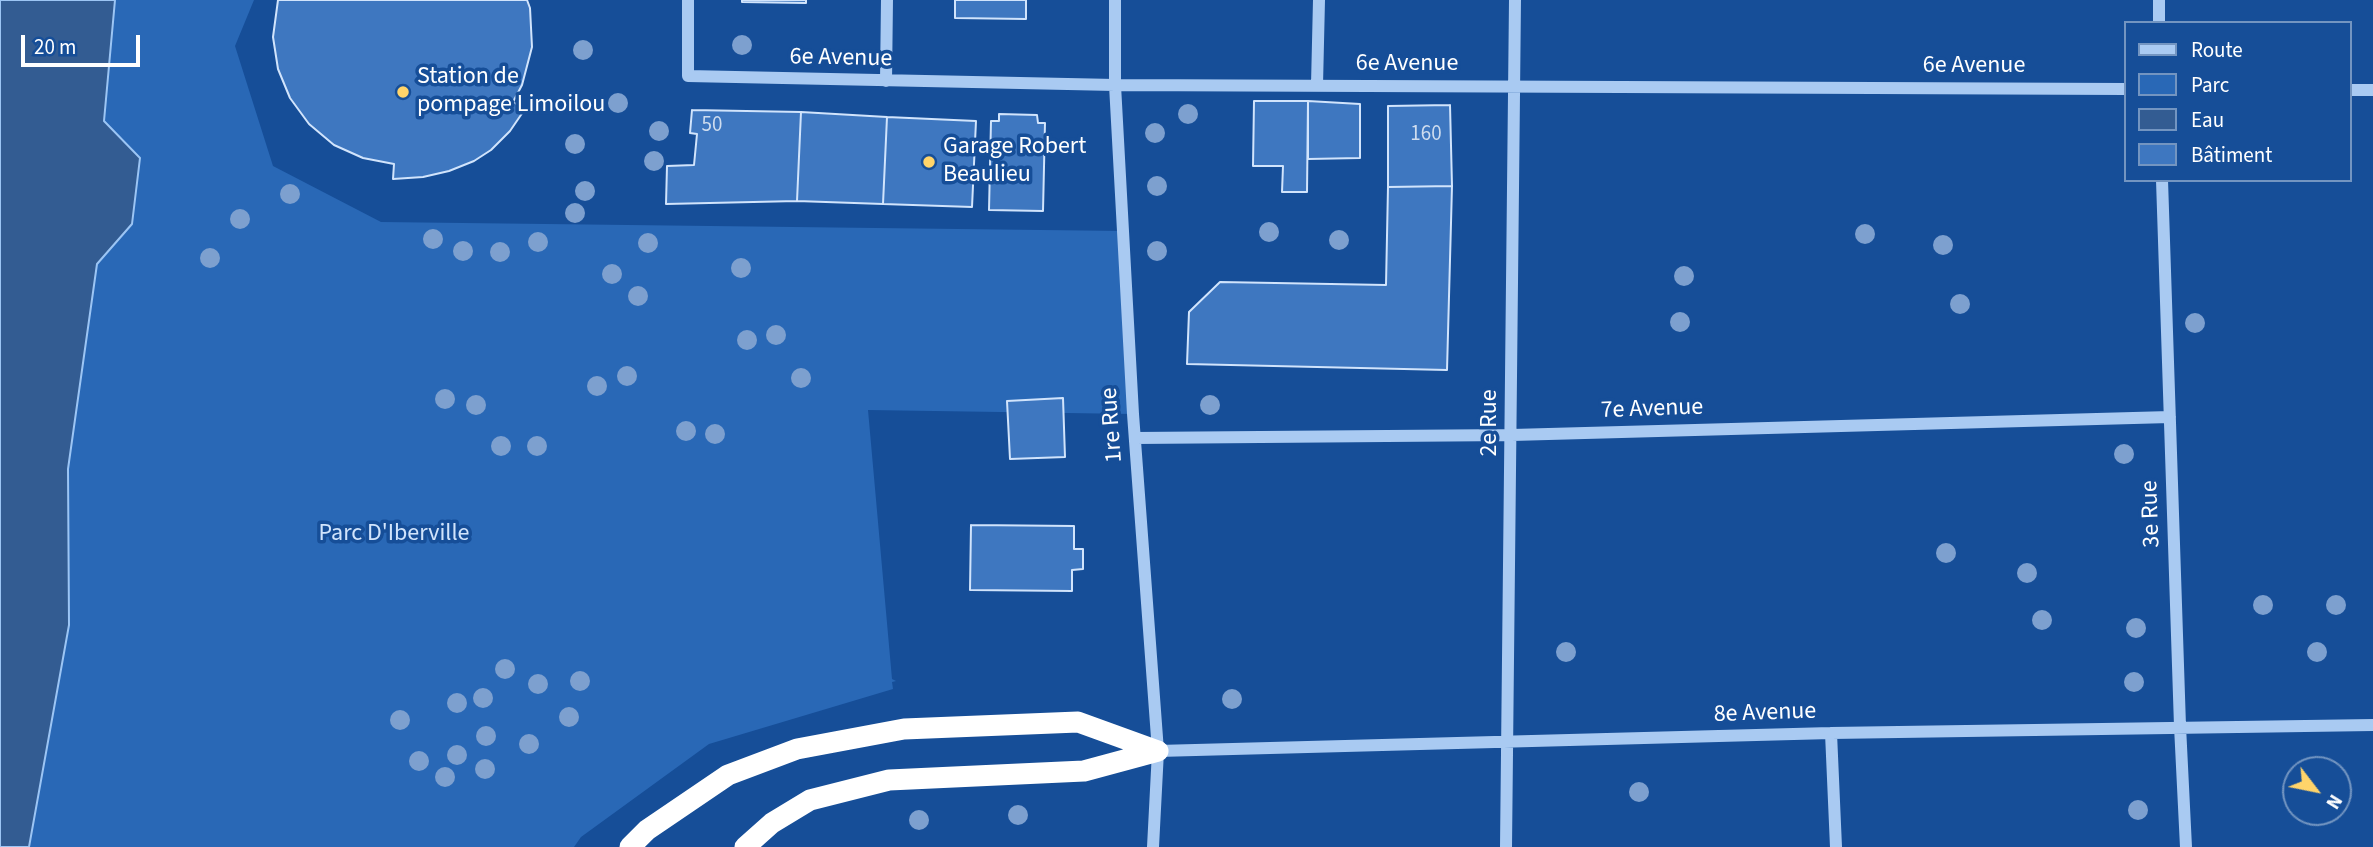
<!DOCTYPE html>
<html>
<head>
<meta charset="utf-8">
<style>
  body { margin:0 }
  #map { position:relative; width:2373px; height:847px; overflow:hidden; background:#164e98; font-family:"Source Sans 3",sans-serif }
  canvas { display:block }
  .legend { position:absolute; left:2124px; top:21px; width:228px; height:161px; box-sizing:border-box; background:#164e98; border:2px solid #7395c1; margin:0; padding:9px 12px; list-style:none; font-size:21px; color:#fff }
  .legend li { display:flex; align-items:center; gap:14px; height:35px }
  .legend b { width:35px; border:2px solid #7395c1 }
  .north { position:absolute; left:2282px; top:756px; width:70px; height:70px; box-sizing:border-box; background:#164e98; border:2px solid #7395c1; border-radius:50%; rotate:122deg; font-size:19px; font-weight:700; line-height:28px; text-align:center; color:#fff }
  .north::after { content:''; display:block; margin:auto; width:24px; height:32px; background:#ffd46a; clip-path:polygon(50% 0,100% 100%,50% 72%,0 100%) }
  .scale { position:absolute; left:21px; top:35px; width:119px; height:32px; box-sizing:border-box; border:4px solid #fff; border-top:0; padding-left:9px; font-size:21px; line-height:24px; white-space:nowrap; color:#fff; -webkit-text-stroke:5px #164e98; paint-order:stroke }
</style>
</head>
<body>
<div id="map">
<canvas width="2373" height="847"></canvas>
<ul class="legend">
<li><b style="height:9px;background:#a9caf2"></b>Route</li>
<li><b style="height:19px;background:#2968b6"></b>Parc</li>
<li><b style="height:19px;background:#335c92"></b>Eau</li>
<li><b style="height:19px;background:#3e77c0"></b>Bâtiment</li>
</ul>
<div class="north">N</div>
<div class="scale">20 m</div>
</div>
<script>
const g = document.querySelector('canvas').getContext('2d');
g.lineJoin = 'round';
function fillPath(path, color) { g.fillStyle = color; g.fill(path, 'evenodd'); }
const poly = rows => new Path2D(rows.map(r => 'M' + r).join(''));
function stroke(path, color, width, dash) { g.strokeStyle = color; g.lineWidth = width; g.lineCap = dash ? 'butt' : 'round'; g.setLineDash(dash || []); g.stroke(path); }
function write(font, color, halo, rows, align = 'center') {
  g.font = font + ' "Source Sans 3",sans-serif'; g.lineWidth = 7; g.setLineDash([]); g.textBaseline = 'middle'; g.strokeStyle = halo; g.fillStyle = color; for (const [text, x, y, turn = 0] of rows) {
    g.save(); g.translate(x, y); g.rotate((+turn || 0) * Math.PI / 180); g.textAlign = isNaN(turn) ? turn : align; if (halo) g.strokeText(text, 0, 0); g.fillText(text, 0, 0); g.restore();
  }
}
const green = poly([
  [115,0,254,0,235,46,273,166,381,222,1124,231,1133,414,868,410,892,679,896,681,892,682,893,689,709,744,581,837,574,847,29,847,69,625,68,469,97,263,132,224,140,158,104,121]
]);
const water = poly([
  [0,0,115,0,104,121,140,158,132,224,97,264,68,469,69,625,29,847,0,847,0,0]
]);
const building = poly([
  [278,0,527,0,530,8,532,47,522,85,513,102,525,109,510,131,491,150,474,161,449,171,423,177,393,179,394,164,363,158,334,145,309,124,290,98,278,69,273,37,278,0],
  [742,0,806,0,806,3,742,2,742,0],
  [955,0,1026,0,1026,19,955,18,955,0],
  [1254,101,1308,101,1307,192,1282,192,1283,166,1253,166,1254,101],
  [1308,101,1360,104,1360,158,1308,159,1308,101],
  [1450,105,1452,186,1388,187,1388,106,1450,105],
  [692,110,801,112,797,201,666,204,667,166,694,165,697,134,690,133,692,110],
  [801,112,887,117,883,204,797,201,801,112],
  [999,114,1037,115,1038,123,1045,123,1043,211,989,210,991,121,999,121,999,114],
  [887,117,976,121,972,207,883,204,887,117],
  [1452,186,1447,370,1187,364,1189,312,1220,282,1386,285,1388,187,1452,186],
  [1063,398,1065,457,1010,459,1007,401,1063,398],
  [971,525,1074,526,1074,549,1083,549,1083,569,1072,570,1072,591,970,590,971,525]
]);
const minor = poly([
  [688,0,688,76,1115,85,2126,89],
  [1115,0,1115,85,1133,414,1158,751,1153,847],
  [2159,0,2159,23],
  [886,81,887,0],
  [1317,85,1319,0],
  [2350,90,2373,90],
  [2162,180,2180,726,2186,847],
  [1135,438,1512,435,2170,417],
  [1831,733,1836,847],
  [1158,751,1831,733,2373,725],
  [1506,847,1515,0]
]);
const highway = poly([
  [630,847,647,830,728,775,797,749,904,729,1078,722,1158,751],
  [745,847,772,823,810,800,889,780,1084,771,1158,751]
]);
const trees = [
  [742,45],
  [583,50],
  [618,103],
  [1188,114],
  [659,131],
  [1155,133],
  [575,144],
  [654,161],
  [1157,186],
  [585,191],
  [290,194],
  [575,213],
  [240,219],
  [1269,232],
  [1865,234],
  [433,239],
  [1339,240],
  [538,242],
  [648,243],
  [1943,245],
  [463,251],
  [1157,251],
  [500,252],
  [210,258],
  [741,268],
  [612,274],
  [1684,276],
  [638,296],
  [1960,304],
  [1680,322],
  [2195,323],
  [776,335],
  [747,340],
  [627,376],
  [801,378],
  [597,386],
  [445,399],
  [476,405],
  [1210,405],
  [686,431],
  [715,434],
  [501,446],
  [537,446],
  [2124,454],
  [1946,553],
  [2027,573],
  [2263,605],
  [2336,605],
  [2042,620],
  [2136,628],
  [1566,652],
  [2317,652],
  [505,669],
  [580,681],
  [2134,682],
  [538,684],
  [483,698],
  [1232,699],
  [457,703],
  [569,717],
  [400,720],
  [486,736],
  [529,744],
  [457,755],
  [419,761],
  [485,769],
  [445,777],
  [1639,792],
  [2138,810],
  [1018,815],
  [919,820]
];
const markers = [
  [403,92,7,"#ffd46a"],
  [929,162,7,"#ffd46a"]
];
const numberNames = [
  ["50",712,126],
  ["160",1426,135]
];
const streetNames = [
  ["6e Avenue",841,59,1],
  ["6e Avenue",1407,65],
  ["6e Avenue",1974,67],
  ["7e Avenue",1652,410,-2],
  ["2e Rue",1491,423,-90],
  ["1re Rue",1113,425,-94],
  ["3e Rue",2152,514,-92],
  ["8e Avenue",1765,714,-2]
];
const poiNames = [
  ["Station de",417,78],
  ["pompage Limoilou",417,106],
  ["Garage Robert",943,148],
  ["Beaulieu",943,176]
];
const parkNames = [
  ["Parc D'Iberville",394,535]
];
fillPath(green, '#2968b6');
fillPath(water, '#335c92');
stroke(water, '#9cc5f4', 2);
fillPath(building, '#3e77c0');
stroke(building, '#d1e4fc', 2);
stroke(minor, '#a9caf2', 12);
stroke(highway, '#fff', 21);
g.fillStyle = '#7da0cf';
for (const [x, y] of trees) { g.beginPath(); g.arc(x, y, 10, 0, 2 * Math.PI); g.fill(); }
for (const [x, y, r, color] of markers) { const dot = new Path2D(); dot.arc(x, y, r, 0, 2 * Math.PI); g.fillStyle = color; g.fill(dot); stroke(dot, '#164e98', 2.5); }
write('21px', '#cfddef', null, numberNames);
write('24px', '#fff', '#164e98', streetNames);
write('24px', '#fff', '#164e98', poiNames, 'left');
write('24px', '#d1e4fc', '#164e98', parkNames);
</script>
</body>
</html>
